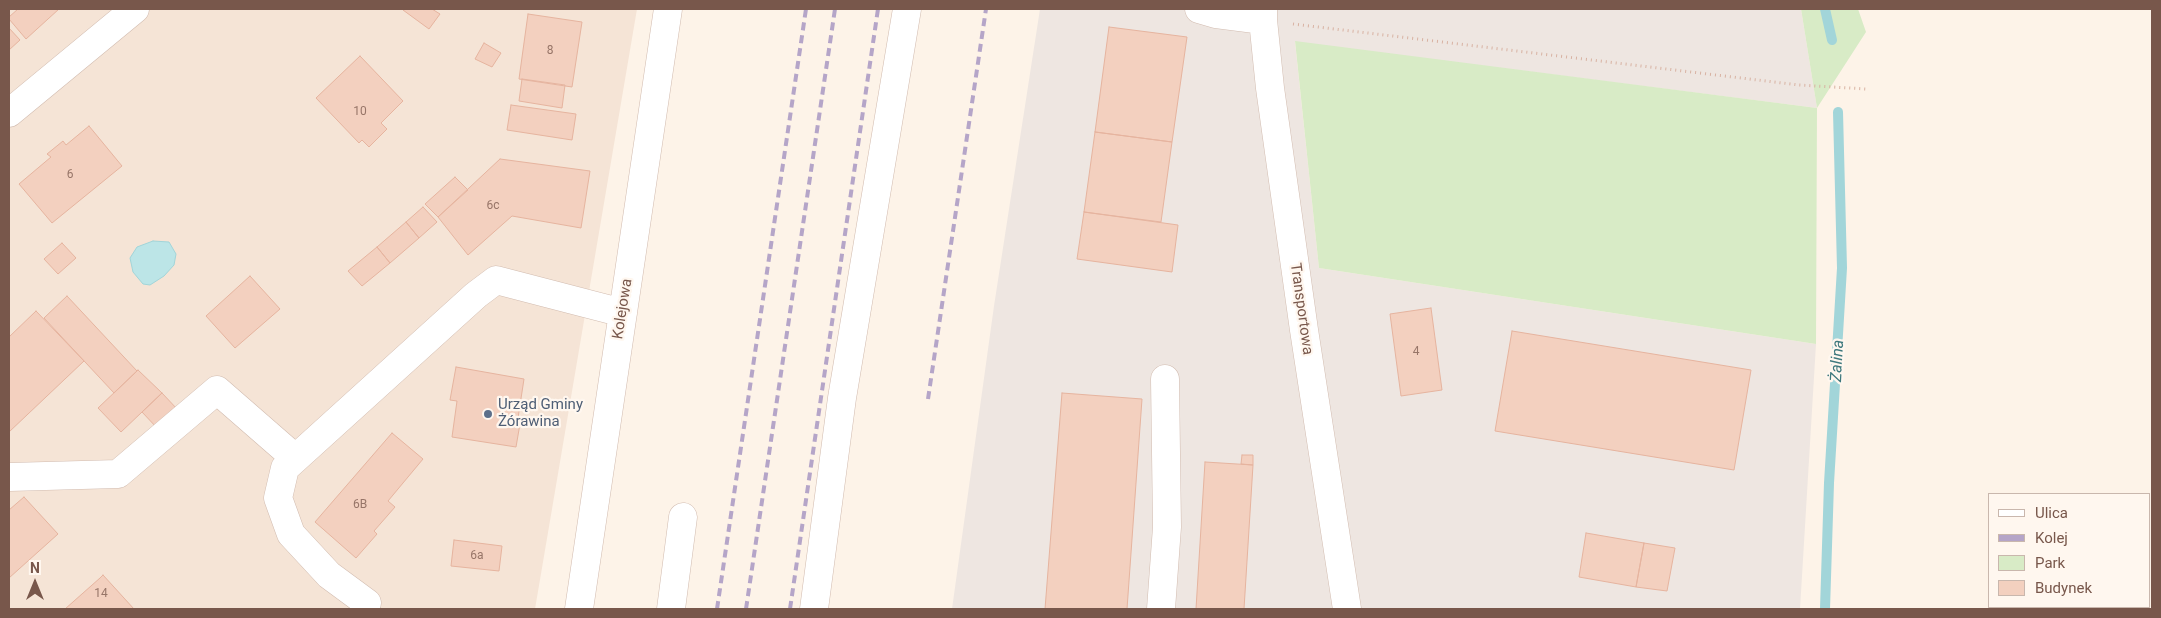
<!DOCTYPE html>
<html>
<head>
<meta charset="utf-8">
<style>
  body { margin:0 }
  #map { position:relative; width:2161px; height:618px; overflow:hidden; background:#fdf3e8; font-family:Roboto,sans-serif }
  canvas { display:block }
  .frame { position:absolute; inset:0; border:10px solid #78574b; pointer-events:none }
  .legend { position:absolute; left:1988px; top:493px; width:162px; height:115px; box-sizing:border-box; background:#fff7ef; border:1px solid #c9b7ad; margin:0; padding:6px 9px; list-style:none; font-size:15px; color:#78574b }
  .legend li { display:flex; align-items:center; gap:10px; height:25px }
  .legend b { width:25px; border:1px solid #c9b7ad }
  .north { position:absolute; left:10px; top:558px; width:50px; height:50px; -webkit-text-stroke:4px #fff7ef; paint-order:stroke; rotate:0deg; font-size:14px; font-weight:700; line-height:20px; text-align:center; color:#78574b }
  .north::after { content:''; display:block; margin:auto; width:18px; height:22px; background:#78574b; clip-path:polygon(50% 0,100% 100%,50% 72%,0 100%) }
</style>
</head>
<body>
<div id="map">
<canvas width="2161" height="618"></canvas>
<div class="frame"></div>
<ul class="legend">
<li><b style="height:6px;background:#fff"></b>Ulica</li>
<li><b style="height:6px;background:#b5a5c8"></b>Kolej</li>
<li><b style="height:14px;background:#d8ebc6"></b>Park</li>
<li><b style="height:14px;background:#f3d0bf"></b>Budynek</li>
</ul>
<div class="north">N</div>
</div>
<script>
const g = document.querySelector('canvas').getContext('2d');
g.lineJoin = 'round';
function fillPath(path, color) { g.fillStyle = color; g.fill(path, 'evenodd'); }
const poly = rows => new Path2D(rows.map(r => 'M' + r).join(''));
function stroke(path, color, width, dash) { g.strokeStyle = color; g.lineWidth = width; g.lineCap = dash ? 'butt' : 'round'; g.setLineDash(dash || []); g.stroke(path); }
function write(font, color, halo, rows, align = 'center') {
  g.font = font + ' Roboto,sans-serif'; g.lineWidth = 4.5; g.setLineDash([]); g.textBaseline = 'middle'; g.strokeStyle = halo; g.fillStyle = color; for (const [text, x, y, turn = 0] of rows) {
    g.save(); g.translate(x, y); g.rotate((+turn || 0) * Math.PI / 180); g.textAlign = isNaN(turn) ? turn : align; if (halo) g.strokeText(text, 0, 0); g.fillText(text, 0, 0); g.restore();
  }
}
const residential = poly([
  [9,9,637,9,535,609,9,609]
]);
const industrial = poly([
  [1040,9,1801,9,1817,108,1295,42,1319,268,1816,344,1800,609,952,609,994,306]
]);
const green = poly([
  [1801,9,1858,9,1866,32,1817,108,1816,344,1319,268,1295,41,1817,108]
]);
const water = poly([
  [153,241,169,242,176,254,174,265,164,276,150,285,143,284,133,272,130,258,137,247,153,241]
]);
const stream = poly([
  [1825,9,1832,40],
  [1825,609,1829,483,1842,268,1838,112]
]);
const building = poly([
  [18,9,59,9,26,39,9,19,9,17,18,9],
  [404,9,432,9,440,14,429,29,403,10,404,9],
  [528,14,582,22,572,87,519,79,528,14],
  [1109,27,1187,37,1172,142,1095,132,1109,27],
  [9,28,20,40,9,50,9,28],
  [484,43,501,53,492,67,475,59,484,43],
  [360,56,403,101,381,123,387,129,369,147,362,140,359,143,316,98,360,56],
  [522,79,565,85,562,108,519,101,522,79],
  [511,105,576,114,572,140,507,130,511,105],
  [89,126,122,166,52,223,19,184,51,157,47,154,63,141,66,145,89,126],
  [1095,132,1172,142,1161,222,1084,212,1095,132],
  [500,159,590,171,581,228,512,216,468,255,438,217,500,159],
  [455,177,468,190,438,217,425,204,455,177],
  [423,207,437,222,419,238,406,222,423,207],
  [1084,212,1178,225,1172,272,1077,259,1084,212],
  [406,222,419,238,390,263,377,247,406,222],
  [62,243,76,258,58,274,44,259,62,243],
  [377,247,390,263,362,286,348,271,377,247],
  [250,276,280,309,235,348,206,316,250,276],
  [67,296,137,371,114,393,44,318,67,296],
  [1431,308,1442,390,1401,396,1390,314,1431,308],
  [36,311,84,361,9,432,9,337,36,311],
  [1512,331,1751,370,1734,470,1495,431,1512,331],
  [456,367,524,379,518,418,521,418,516,447,452,437,457,401,450,400,456,367],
  [138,370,162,393,121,432,98,408,138,370],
  [162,393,178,410,158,429,142,412,162,393],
  [1062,393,1142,399,1127,609,1045,609,1062,393],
  [392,433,423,459,388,501,395,507,374,531,377,534,356,558,315,522,392,433],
  [1242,455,1253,455,1253,465,1241,464,1242,455],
  [1205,462,1253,465,1244,609,1196,609,1205,462],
  [24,497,58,534,9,578,9,510,24,497],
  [1586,533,1644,543,1636,587,1579,577,1586,533],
  [454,540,502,546,499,571,451,566,454,540],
  [1644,543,1675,548,1667,591,1636,587,1644,543],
  [103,575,134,609,65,609,100,578,103,575]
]);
const path = poly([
  [1293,24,1799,85,1866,89]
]);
const minor = poly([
  [1199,9,1216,14,1263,20],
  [1263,9,1263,20,1270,88,1304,330,1347,609],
  [9,113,135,9],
  [9,477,118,474,217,390,295,458],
  [367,603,329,575,291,534,278,498,285,468,476,295,496,280,623,313],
  [579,609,668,9],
  [671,609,683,517],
  [814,609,842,398,907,9],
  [1161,609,1167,527,1165,379]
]);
const rail = poly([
  [928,399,986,9],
  [717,609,806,9],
  [746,609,835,9],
  [790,609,878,9]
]);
const markers = [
  [488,414,5,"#5c6f8a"]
];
const numberNames = [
  ["8",550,51],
  ["10",360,112],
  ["6",70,175],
  ["6c",493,206],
  ["4",1416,352],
  ["6B",360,505],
  ["6a",477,556],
  ["14",101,594]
];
const streetNames = [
  ["Kolejowa",623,309,-81],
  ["Transportowa",1301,309,82]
];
const serviceNames = [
  ["Urząd Gminy",498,405],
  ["Żórawina",498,422]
];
const waterNames = [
  ["Żalina",1838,361,-87]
];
fillPath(residential, '#f5e4d6');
fillPath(industrial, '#eee6e1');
fillPath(green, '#d8ebc6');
fillPath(water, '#bce5e7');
stroke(water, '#a2d5d9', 1);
stroke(stream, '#a2d5d9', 10);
fillPath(building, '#f3d0bf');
stroke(building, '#e6b49f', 1);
stroke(minor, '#d2bcb0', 29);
stroke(path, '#d8b2a2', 3, [1, 4]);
stroke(minor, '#fff', 28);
stroke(rail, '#b5a5c8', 4, [8, 5]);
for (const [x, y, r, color] of markers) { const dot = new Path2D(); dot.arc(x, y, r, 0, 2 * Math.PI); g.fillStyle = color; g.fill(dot); stroke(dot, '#fff7ef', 2); }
write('12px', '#977568', null, numberNames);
write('15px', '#78574b', '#fff7ef', streetNames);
write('15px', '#4e5e75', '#fff7ef', serviceNames, 'left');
write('italic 16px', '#3e787d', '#fff7ef', waterNames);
</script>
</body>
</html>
